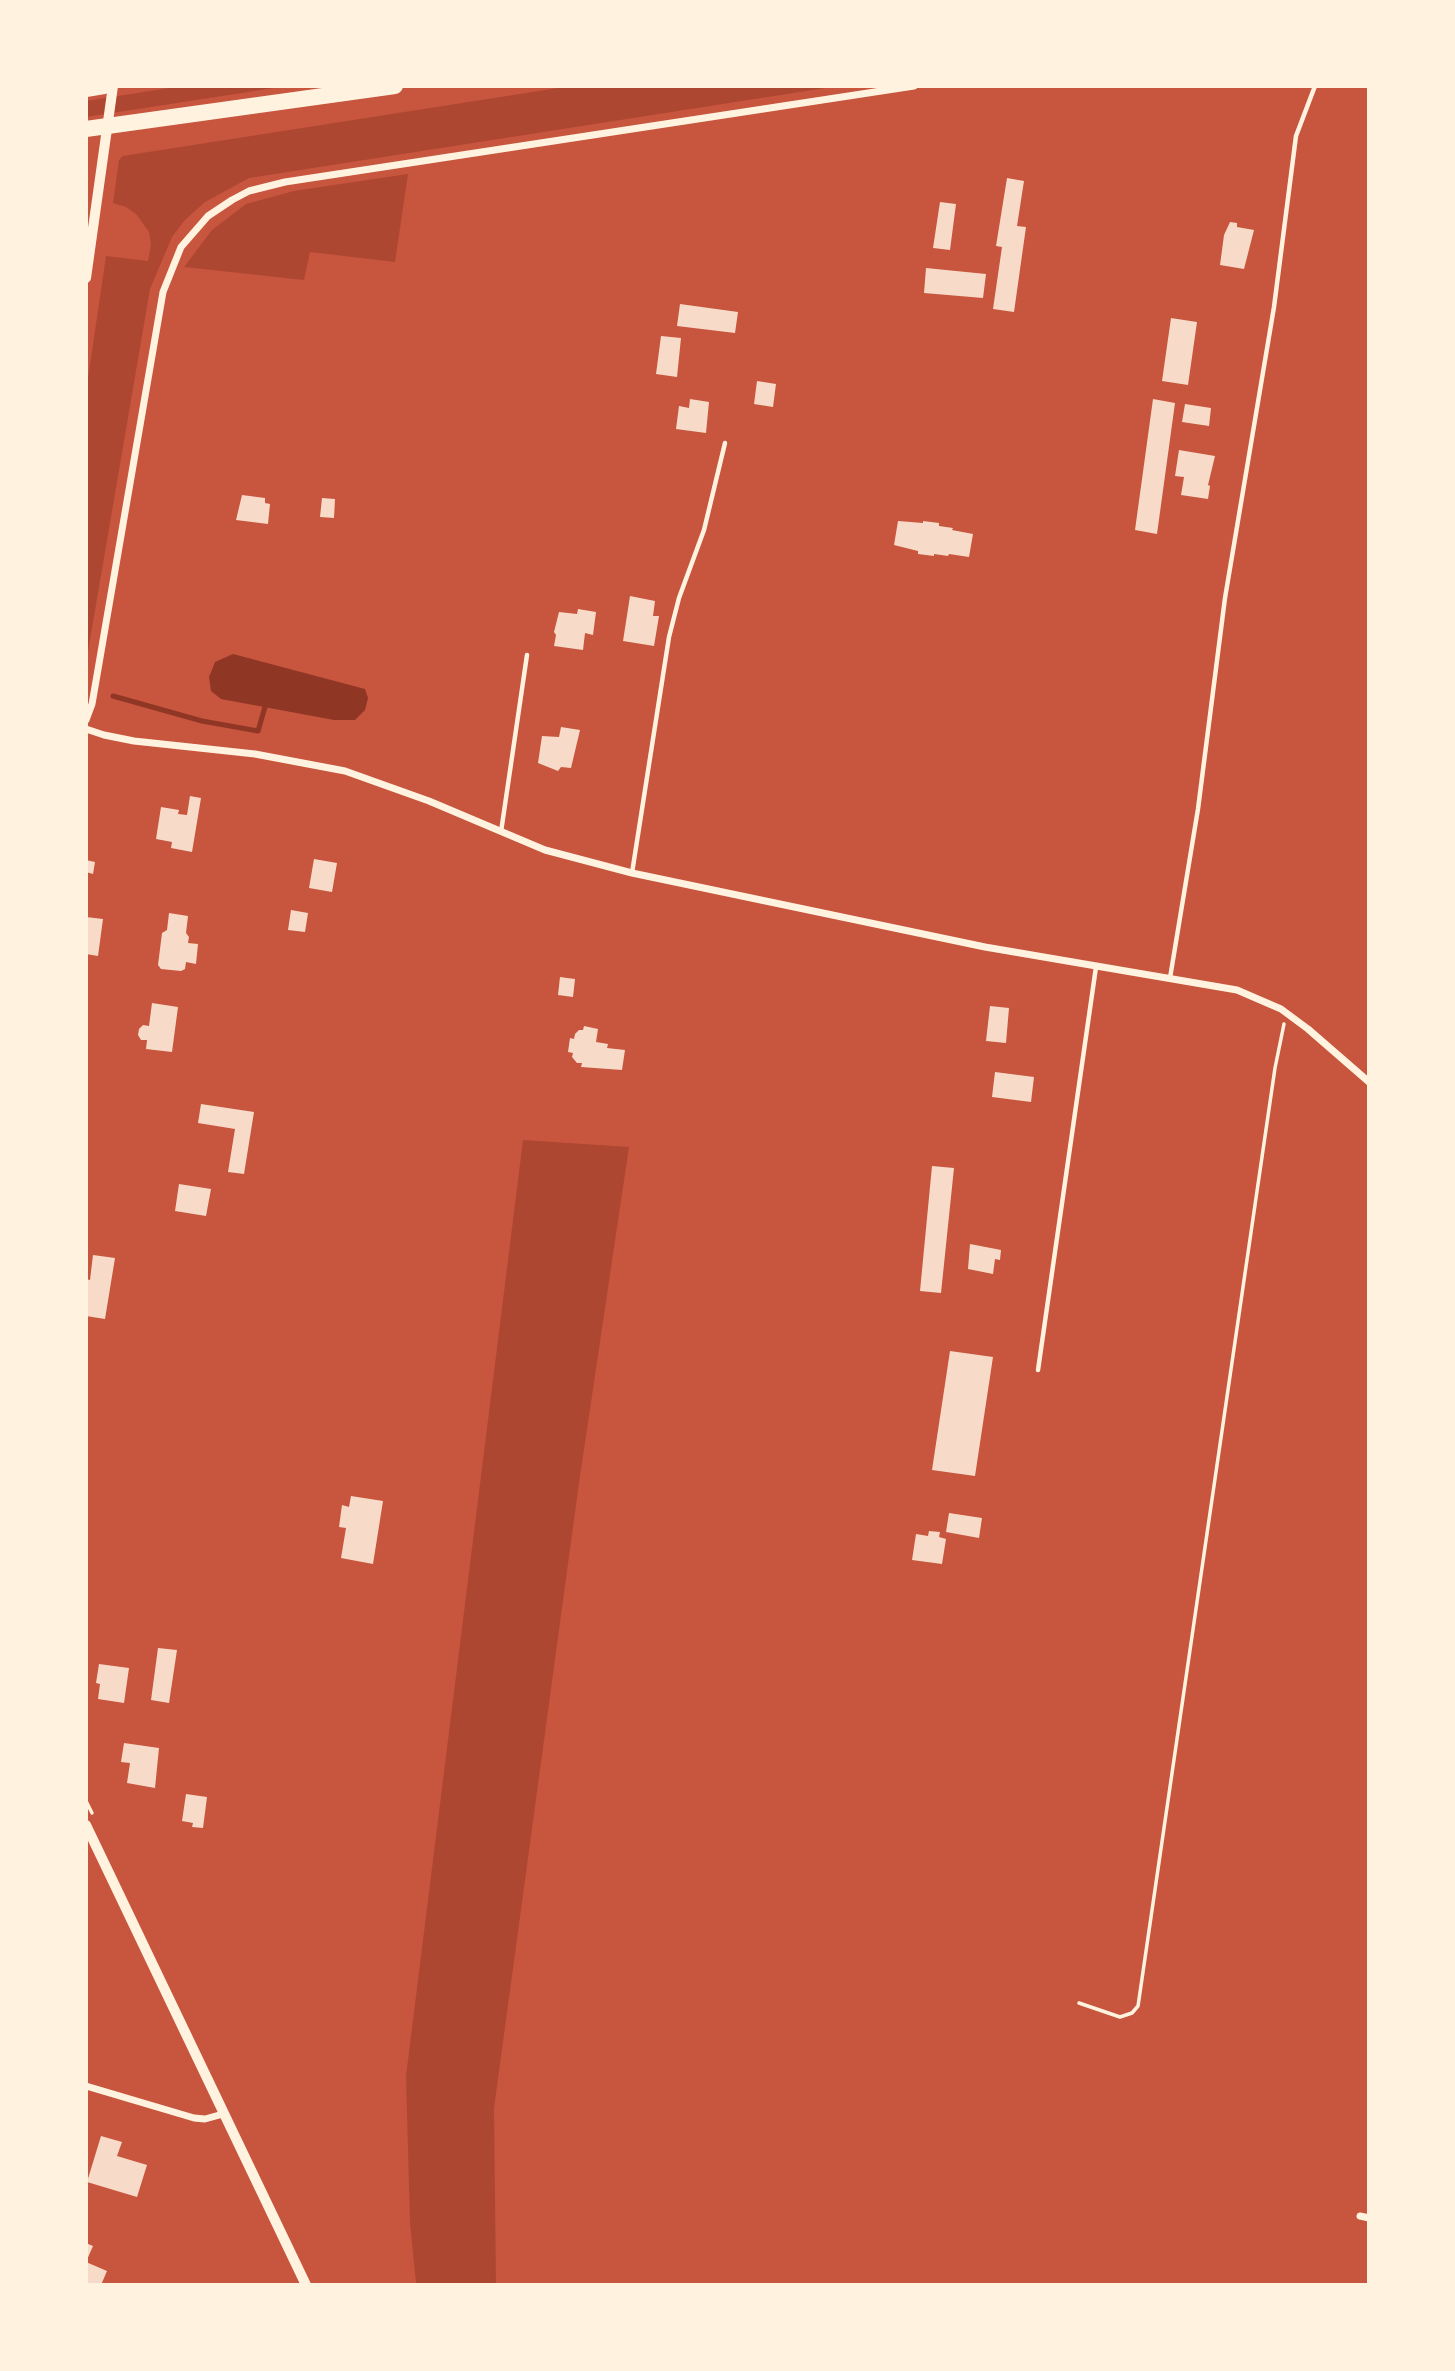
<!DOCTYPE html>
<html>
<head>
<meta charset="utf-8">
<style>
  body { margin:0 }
  #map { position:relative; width:1455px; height:2371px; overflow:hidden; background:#c8553d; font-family:Figtree,sans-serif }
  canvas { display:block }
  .frame { position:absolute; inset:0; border:88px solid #fff3e0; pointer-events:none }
</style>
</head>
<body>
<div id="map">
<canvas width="1455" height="2371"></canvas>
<div class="frame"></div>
</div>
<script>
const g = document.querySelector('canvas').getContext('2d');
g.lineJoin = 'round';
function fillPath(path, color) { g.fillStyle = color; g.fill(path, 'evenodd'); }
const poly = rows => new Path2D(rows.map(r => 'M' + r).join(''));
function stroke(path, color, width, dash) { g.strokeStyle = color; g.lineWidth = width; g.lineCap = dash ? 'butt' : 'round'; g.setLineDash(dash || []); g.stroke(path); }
const green = poly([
  [182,86,287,86,86,117,86,101],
  [571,86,838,86,249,178,205,202,185,220,172,237,150,289,86,663,86,392,106,256,148,261,151,245,149,232,137,215,126,207,113,203,119,160,123,156],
  [408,174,395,262,310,252,304,280,184,267,212,230,246,204,294,191],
  [523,1140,629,1147,579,1483,494,2108,496,2285,421,2285,416,2283,410,2223,406,2076]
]);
const water = poly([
  [233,654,365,689,368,698,365,710,355,720,334,720,221,699,211,691,209,677,215,662]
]);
const stream = poly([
  [113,696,202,721,258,731,265,707]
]);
const building = poly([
  [1007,178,1024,181,1017,226,1026,227,1014,312,993,309,1002,247,996,246],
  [940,202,956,204,950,250,933,248],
  [1230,222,1237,223,1237,227,1254,230,1244,269,1220,265,1224,235],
  [926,268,986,274,983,298,924,293],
  [680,304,738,312,735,333,677,326],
  [1171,318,1197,322,1188,385,1162,381],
  [661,336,681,338,677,377,656,374],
  [757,381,776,384,773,407,754,404],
  [690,399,709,402,706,433,676,429,679,406,689,408],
  [1153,399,1175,403,1157,534,1135,530],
  [1185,404,1211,408,1209,426,1182,422],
  [1179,450,1215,456,1208,485,1210,486,1208,499,1181,495,1184,477,1175,476],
  [242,495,265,498,265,503,270,504,268,524,236,520],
  [322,498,335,499,334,518,320,517],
  [898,521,923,523,923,521,939,523,939,526,953,528,952,530,973,534,969,557,949,554,948,556,934,554,934,556,918,554,918,551,894,545],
  [630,596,655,601,653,616,659,616,654,646,623,641],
  [578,609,596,612,593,635,585,633,583,650,554,646,556,635,554,632,559,612,577,614],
  [561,727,580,730,571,768,561,767,558,771,538,763,542,736,559,737],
  [190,796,201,798,192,852,171,848,172,842,156,839,161,807,179,810,178,814,187,815],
  [314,859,337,863,332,892,309,888],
  [86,860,95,862,93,874,86,872],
  [291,910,308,913,305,932,288,930],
  [169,913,188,916,186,933,189,937,188,943,198,944,196,964,186,962,185,969,181,971,161,969,158,965,162,933,167,930],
  [86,917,103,919,98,956,86,954],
  [560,977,575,979,573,997,558,995],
  [152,1003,178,1007,172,1052,146,1049,147,1040,141,1040,138,1035,139,1029,143,1025,149,1026],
  [990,1006,1009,1008,1006,1043,986,1041],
  [584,1026,598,1029,596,1042,608,1044,607,1048,625,1050,622,1070,581,1067,582,1063,577,1063,572,1057,573,1053,568,1052,570,1038,574,1039,575,1034,579,1030,583,1030],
  [995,1072,1034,1077,1031,1102,992,1097],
  [201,1104,254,1112,244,1174,228,1172,235,1129,198,1123],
  [932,1166,954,1168,941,1293,920,1291],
  [179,1184,211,1189,206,1216,175,1211],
  [970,1244,1001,1250,1000,1260,995,1259,993,1274,968,1269],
  [93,1255,115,1258,105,1319,86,1316,86,1279,90,1280],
  [950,1351,993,1357,975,1476,932,1470],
  [351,1496,383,1501,373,1564,341,1558,346,1528,339,1527,342,1505,349,1507],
  [949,1513,982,1518,979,1538,946,1532],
  [929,1531,940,1532,939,1537,946,1539,942,1564,912,1560,916,1534,928,1536],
  [158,1648,177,1650,169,1703,151,1700],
  [99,1664,129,1668,124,1703,98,1699,100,1684,96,1683],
  [124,1743,159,1748,155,1788,127,1783,130,1763,121,1762],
  [186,1794,207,1797,203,1828,192,1827,193,1823,182,1821],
  [101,2136,122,2142,117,2156,147,2165,137,2197,87,2182],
  [86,2243,93,2246,86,2262],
  [86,2262,107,2271,101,2285,86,2285]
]);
const path = poly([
  [86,1801,92,1813],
  [1079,2003,1120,2017,1132,2013,1138,2006,1275,1068,1284,1024]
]);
const service = poly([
  [501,832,527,655],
  [632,873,669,637,679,598,704,530,725,443],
  [1170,978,1198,809,1225,598,1274,307,1296,136,1315,86],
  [1038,1370,1096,967]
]);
const minor = poly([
  [86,720,92,704,96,681,163,292,181,247,208,216,232,200,249,191,285,182,914,86],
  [86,729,104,735,134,741,255,754,345,771,429,801,545,850,632,873,985,947,1237,990,1281,1009,1308,1029,1369,1082],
  [86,2086,194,2118,205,2119,223,2114],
  [1360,2216,1369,2218]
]);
const tertiary = poly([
  [86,278,113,86],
  [86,1825,306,2285]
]);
const motorway = poly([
  [86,89,104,86],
  [86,129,395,86]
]);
fillPath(green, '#ae4732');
fillPath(water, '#8f3625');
stroke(stream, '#8f3625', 5);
fillPath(building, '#f7dbc8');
stroke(path, '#fff3e0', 3.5);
stroke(service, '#fff3e0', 4.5);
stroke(minor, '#fff3e0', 7);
stroke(tertiary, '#fff3e0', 10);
stroke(motorway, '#fff3e0', 16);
</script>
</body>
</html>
